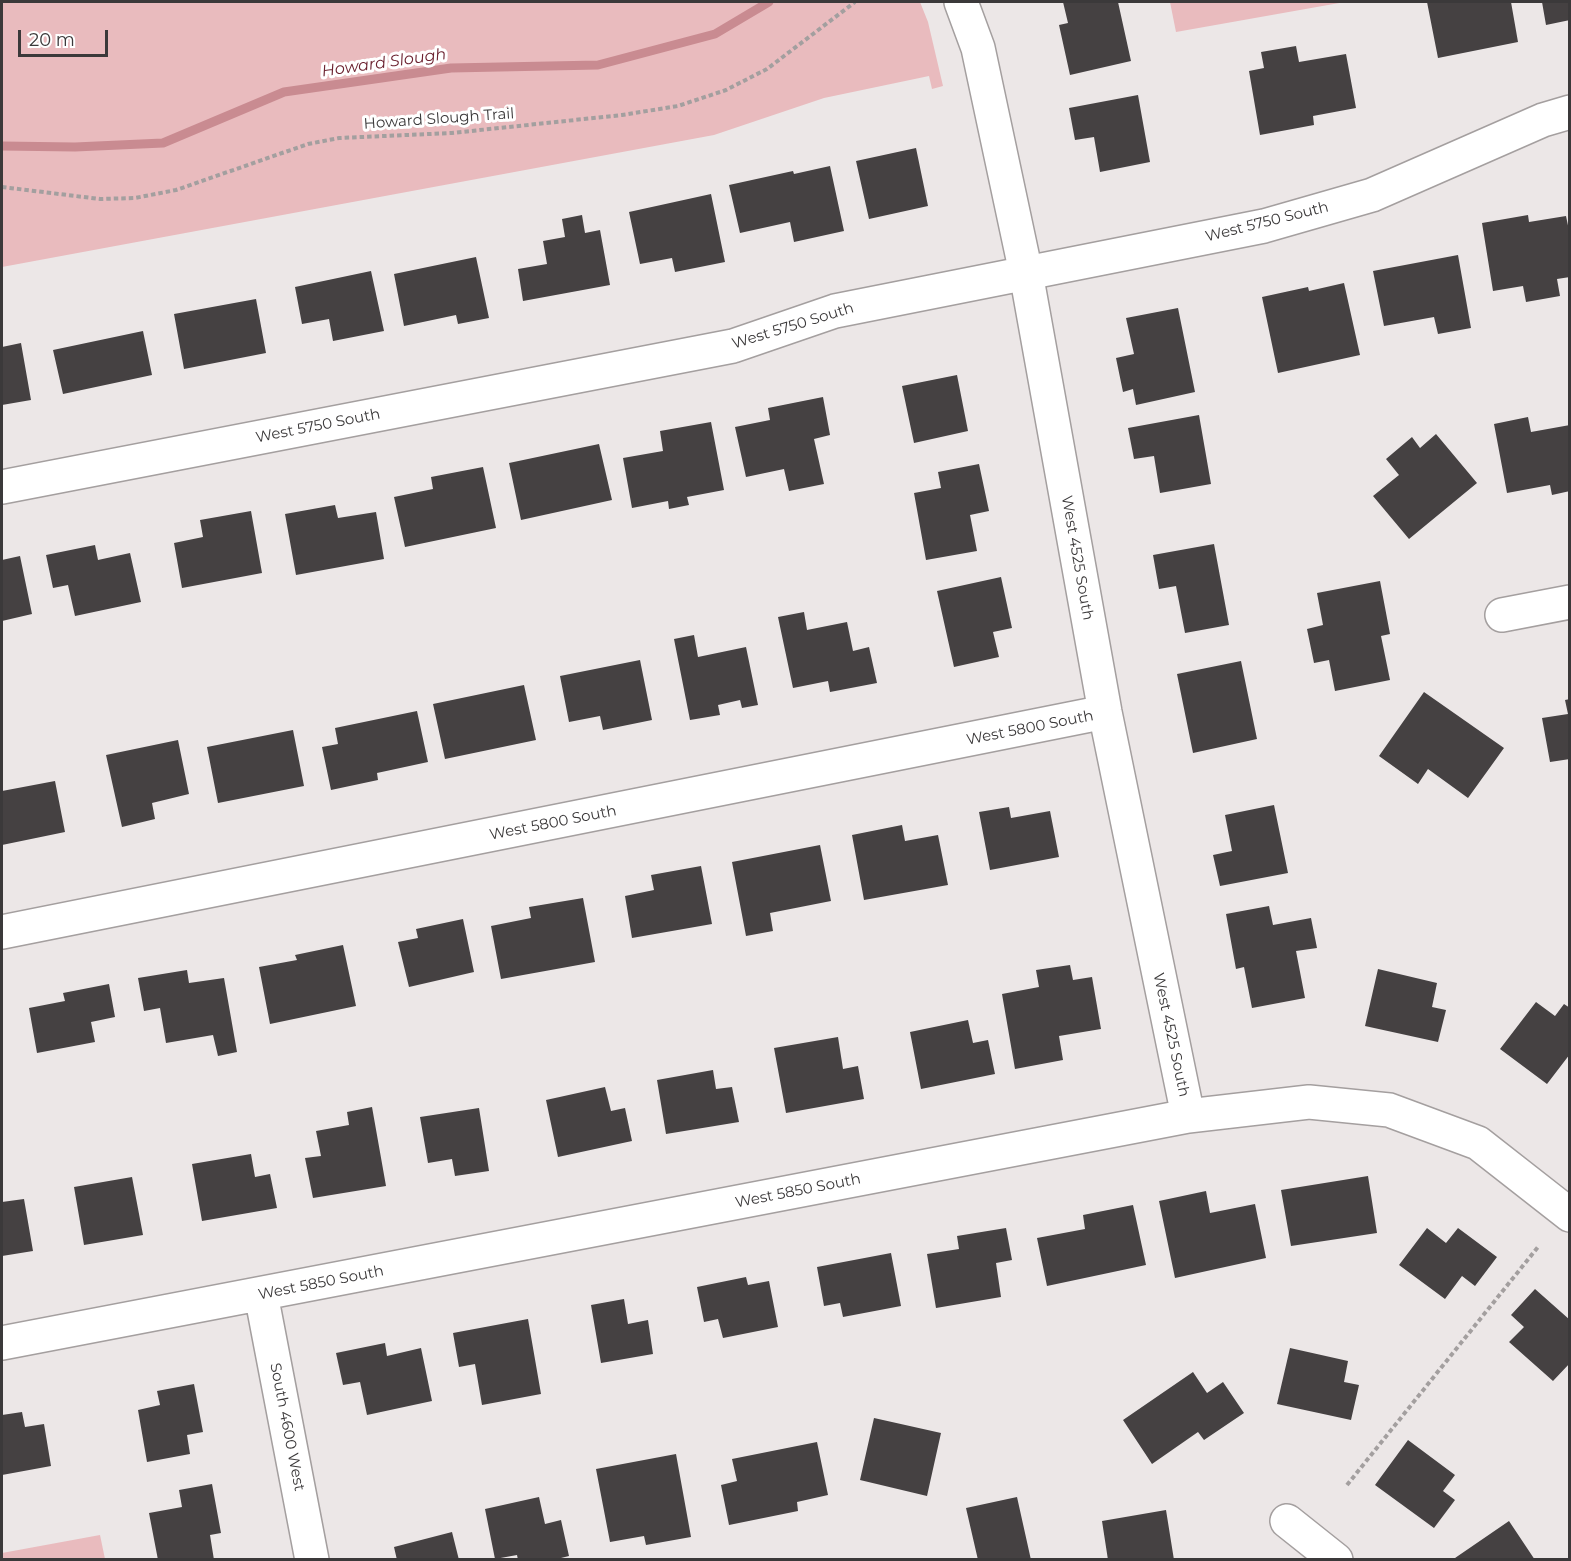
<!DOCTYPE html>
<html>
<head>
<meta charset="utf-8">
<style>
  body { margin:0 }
  #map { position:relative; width:1571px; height:1561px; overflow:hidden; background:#ece7e7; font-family:Montserrat,sans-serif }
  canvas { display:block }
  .frame { position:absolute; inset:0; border:3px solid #3b393a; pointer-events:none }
  .scale { position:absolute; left:18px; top:30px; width:90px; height:27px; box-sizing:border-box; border:3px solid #3b393a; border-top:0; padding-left:8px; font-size:18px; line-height:21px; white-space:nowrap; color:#3b393a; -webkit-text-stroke:4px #fff; paint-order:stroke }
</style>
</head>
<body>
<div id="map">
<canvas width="1571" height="1561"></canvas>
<div class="frame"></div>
<div class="scale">20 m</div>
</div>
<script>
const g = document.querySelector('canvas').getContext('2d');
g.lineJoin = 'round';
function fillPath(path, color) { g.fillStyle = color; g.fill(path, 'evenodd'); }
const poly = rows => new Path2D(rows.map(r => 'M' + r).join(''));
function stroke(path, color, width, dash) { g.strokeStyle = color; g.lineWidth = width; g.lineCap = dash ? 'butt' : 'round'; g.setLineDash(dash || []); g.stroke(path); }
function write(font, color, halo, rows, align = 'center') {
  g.font = font + ' Montserrat,sans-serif'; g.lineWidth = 6; g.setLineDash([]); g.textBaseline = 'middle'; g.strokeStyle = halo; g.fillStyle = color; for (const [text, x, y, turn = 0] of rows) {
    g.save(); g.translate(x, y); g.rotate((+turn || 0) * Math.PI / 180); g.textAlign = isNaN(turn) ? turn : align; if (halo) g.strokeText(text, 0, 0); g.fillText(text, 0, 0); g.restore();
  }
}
const green = poly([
  [2,2,920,2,928,22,943,86,932,89,929,76,824,98,714,135,2,267],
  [1170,2,1345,2,1176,32],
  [100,1535,105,1559,2,1559,2,1553]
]);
const stream = poly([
  [2,146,75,147,163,143,284,92,451,68,598,65,715,34,769,2]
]);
const building = poly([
  [1063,2,1118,2,1131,61,1070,75,1059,25,1068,23],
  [1427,2,1511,2,1518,42,1438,58],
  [1542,2,1570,2,1570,20,1546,25],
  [1296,46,1299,62,1346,54,1356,108,1313,116,1314,125,1260,135,1249,71,1264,68,1261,52],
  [1138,95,1150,162,1100,172,1094,137,1075,140,1069,108],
  [916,148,928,206,869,219,856,161],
  [830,166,844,231,794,242,790,222,740,233,729,185,793,171,794,174],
  [711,194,725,262,675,272,672,258,640,264,629,212],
  [582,215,585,233,600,230,610,285,523,301,518,269,547,264,543,241,565,237,562,219],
  [1528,215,1529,222,1566,216,1570,235,1570,277,1557,279,1560,296,1526,302,1523,286,1493,291,1482,223],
  [1458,255,1471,328,1438,334,1434,317,1384,326,1373,271],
  [476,257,489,318,458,324,456,315,404,326,394,274],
  [371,271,384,331,333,341,329,319,302,324,295,287],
  [1344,283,1360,355,1278,373,1262,297,1308,287,1309,291],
  [256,299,266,353,184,369,174,314],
  [1178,308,1195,392,1136,405,1133,389,1123,392,1116,358,1134,354,1126,318],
  [143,331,152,375,63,394,53,350],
  [21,343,31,400,2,405,2,347],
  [957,375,968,431,914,443,902,386],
  [823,397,830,435,814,439,824,484,789,491,784,469,746,477,735,427,770,420,768,408],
  [1199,415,1211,484,1160,493,1154,456,1134,459,1128,428],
  [1528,417,1531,432,1570,425,1570,491,1552,495,1550,485,1507,493,1494,424],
  [711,422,724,490,687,497,689,505,669,509,668,501,632,508,623,458,663,451,660,431],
  [1436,434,1477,483,1409,539,1373,496,1399,475,1386,459,1412,437,1420,448],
  [599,444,612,500,521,520,509,463],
  [979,464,989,511,970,515,977,551,926,560,914,493,941,488,938,472],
  [483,467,496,528,405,547,394,497,433,489,431,477],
  [335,505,338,518,376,512,384,559,296,575,285,514],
  [251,511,262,573,182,588,174,543,203,537,200,520],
  [1214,544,1229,625,1185,633,1176,586,1159,589,1153,555],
  [95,545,98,560,130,553,141,602,75,616,68,585,53,588,46,555],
  [20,556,32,614,2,621,2,560],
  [1001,577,1012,628,993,632,999,657,954,667,937,591],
  [1380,581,1390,634,1381,636,1390,680,1335,691,1329,660,1314,663,1307,629,1323,625,1317,593],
  [804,612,807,630,847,622,853,651,869,647,877,683,830,692,828,681,793,688,778,617],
  [694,635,698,657,746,647,758,705,742,708,740,700,718,705,720,715,690,720,674,639],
  [640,660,652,720,603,730,600,716,569,722,560,676],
  [1241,661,1257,739,1193,753,1177,674],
  [524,685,536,740,445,759,433,704],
  [1424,692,1504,748,1468,798,1428,769,1418,784,1379,756],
  [1570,699,1570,759,1550,762,1542,718,1568,714,1565,700],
  [417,711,428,762,377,773,378,780,331,790,322,747,338,744,335,728],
  [293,730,304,786,218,803,207,747],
  [178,740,189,794,152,803,155,819,122,827,106,755],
  [55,781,65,832,2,845,2,791],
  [1274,805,1288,873,1220,886,1213,855,1232,851,1225,815],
  [1009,807,1011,818,1050,811,1059,857,990,870,979,812],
  [902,825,905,841,938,835,948,885,864,900,852,835],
  [820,845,831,901,770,913,773,931,746,936,732,862],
  [701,866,712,924,632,938,625,896,654,890,651,875],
  [583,898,595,962,501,979,491,926,531,918,529,907],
  [1269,906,1273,925,1311,918,1317,948,1296,951,1305,998,1252,1008,1244,967,1236,969,1226,914],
  [463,919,474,972,409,987,398,942,418,938,416,929],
  [343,945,356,1006,270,1024,259,967,297,960,295,955],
  [1070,965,1073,980,1092,977,1101,1029,1059,1036,1063,1060,1015,1069,1002,994,1039,987,1036,970],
  [1378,969,1437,983,1432,1007,1446,1010,1438,1042,1365,1026],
  [187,970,189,983,224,978,237,1052,218,1056,213,1035,166,1043,160,1008,144,1011,138,978],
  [109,984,115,1017,91,1022,95,1042,37,1053,29,1008,65,1001,63,993],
  [1536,1002,1555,1016,1564,1004,1570,1008,1570,1054,1547,1084,1500,1049],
  [968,1020,973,1043,988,1040,995,1074,921,1089,910,1032],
  [838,1037,843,1069,858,1066,864,1099,786,1113,774,1048],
  [713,1070,716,1089,732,1087,739,1122,666,1134,657,1080],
  [605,1087,611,1111,625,1108,632,1141,558,1157,546,1100],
  [372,1107,386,1186,313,1198,305,1158,321,1156,316,1131,349,1125,347,1112],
  [479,1108,489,1171,455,1176,452,1159,428,1163,420,1117],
  [251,1154,255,1177,270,1174,277,1208,202,1221,192,1164],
  [1368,1176,1377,1233,1291,1246,1281,1190],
  [132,1177,143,1235,84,1245,74,1187],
  [1206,1191,1210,1213,1255,1204,1266,1258,1175,1278,1159,1201],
  [24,1199,33,1251,2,1256,2,1202],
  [1133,1205,1146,1265,1047,1286,1037,1238,1085,1229,1083,1215],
  [1006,1228,1012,1260,996,1263,1001,1297,936,1308,927,1254,959,1249,957,1236],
  [1427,1228,1446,1243,1458,1228,1497,1257,1475,1286,1462,1276,1445,1299,1399,1265],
  [891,1253,901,1306,843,1317,840,1303,824,1306,817,1267],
  [746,1277,748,1285,769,1281,778,1327,723,1338,718,1319,704,1322,697,1287],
  [1535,1289,1570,1320,1570,1363,1553,1381,1509,1342,1524,1327,1511,1315],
  [624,1299,628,1324,648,1320,653,1354,601,1363,591,1305],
  [528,1319,541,1394,482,1405,475,1364,459,1367,453,1333],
  [385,1343,387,1356,421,1348,432,1401,367,1415,360,1382,343,1385,336,1353],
  [1290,1348,1348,1361,1344,1382,1359,1385,1351,1420,1277,1404],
  [1193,1372,1207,1393,1223,1382,1244,1413,1204,1440,1198,1432,1152,1464,1123,1420],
  [194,1384,203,1432,187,1435,190,1454,147,1462,138,1410,160,1405,157,1391],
  [22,1412,25,1427,44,1424,51,1466,2,1475,2,1415],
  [874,1418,941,1433,927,1496,860,1480],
  [1408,1440,1455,1475,1443,1491,1455,1500,1434,1528,1375,1485],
  [817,1442,828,1495,797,1502,798,1511,729,1525,721,1485,737,1481,732,1459],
  [676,1454,691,1537,646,1545,644,1536,610,1542,596,1469],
  [212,1484,221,1533,210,1535,214,1560,158,1560,149,1513,182,1507,179,1490],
  [539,1497,545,1524,561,1520,569,1556,553,1560,518,1560,517,1555,495,1559,485,1509],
  [1017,1497,1031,1560,978,1560,966,1508],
  [1166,1510,1174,1560,1108,1560,1102,1521],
  [1509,1521,1535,1560,1457,1560,1455,1558],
  [452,1532,459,1560,397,1560,394,1547]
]);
const path = poly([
  [2,187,100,199,135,198,176,190,308,144,339,138,452,133,622,115,678,106,726,90,767,69,855,2],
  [1347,1485,1538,1247]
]);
const street = poly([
  [961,2,978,48,1026,273,1105,712,1188,1116],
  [2,487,733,346,835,311,1264,226,1372,195,1543,120,1570,112],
  [1502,615,1570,602],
  [2,932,1105,712],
  [261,1294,312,1560],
  [2,1343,1188,1116,1309,1102,1389,1110,1478,1143,1570,1215],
  [1287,1521,1336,1560]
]);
const streetNames = [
  ["Howard Slough Trail",439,119,-4],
  ["West 5750 South",1267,222,-14],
  ["West 5750 South",793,326,-17],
  ["West 5750 South",318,426,-11],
  ["West 4525 South",1077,558,80],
  ["West 5800 South",1030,728,-11],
  ["West 5800 South",553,823,-11],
  ["West 4525 South",1171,1035,78],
  ["West 5850 South",798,1191,-11],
  ["West 5850 South",321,1283,-11],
  ["South 4600 West",287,1427,79]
];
const waterNames = [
  ["Howard Slough",384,63,-8]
];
fillPath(green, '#e9bbbe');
stroke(stream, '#c98b91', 9);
fillPath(building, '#454142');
stroke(street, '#a49f9f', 36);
stroke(path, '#a39f9f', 4, [4.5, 3]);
stroke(street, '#fff', 33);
write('15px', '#3b393a', '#fff', streetNames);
write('italic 16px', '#6b212f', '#fff', waterNames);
</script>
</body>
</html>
